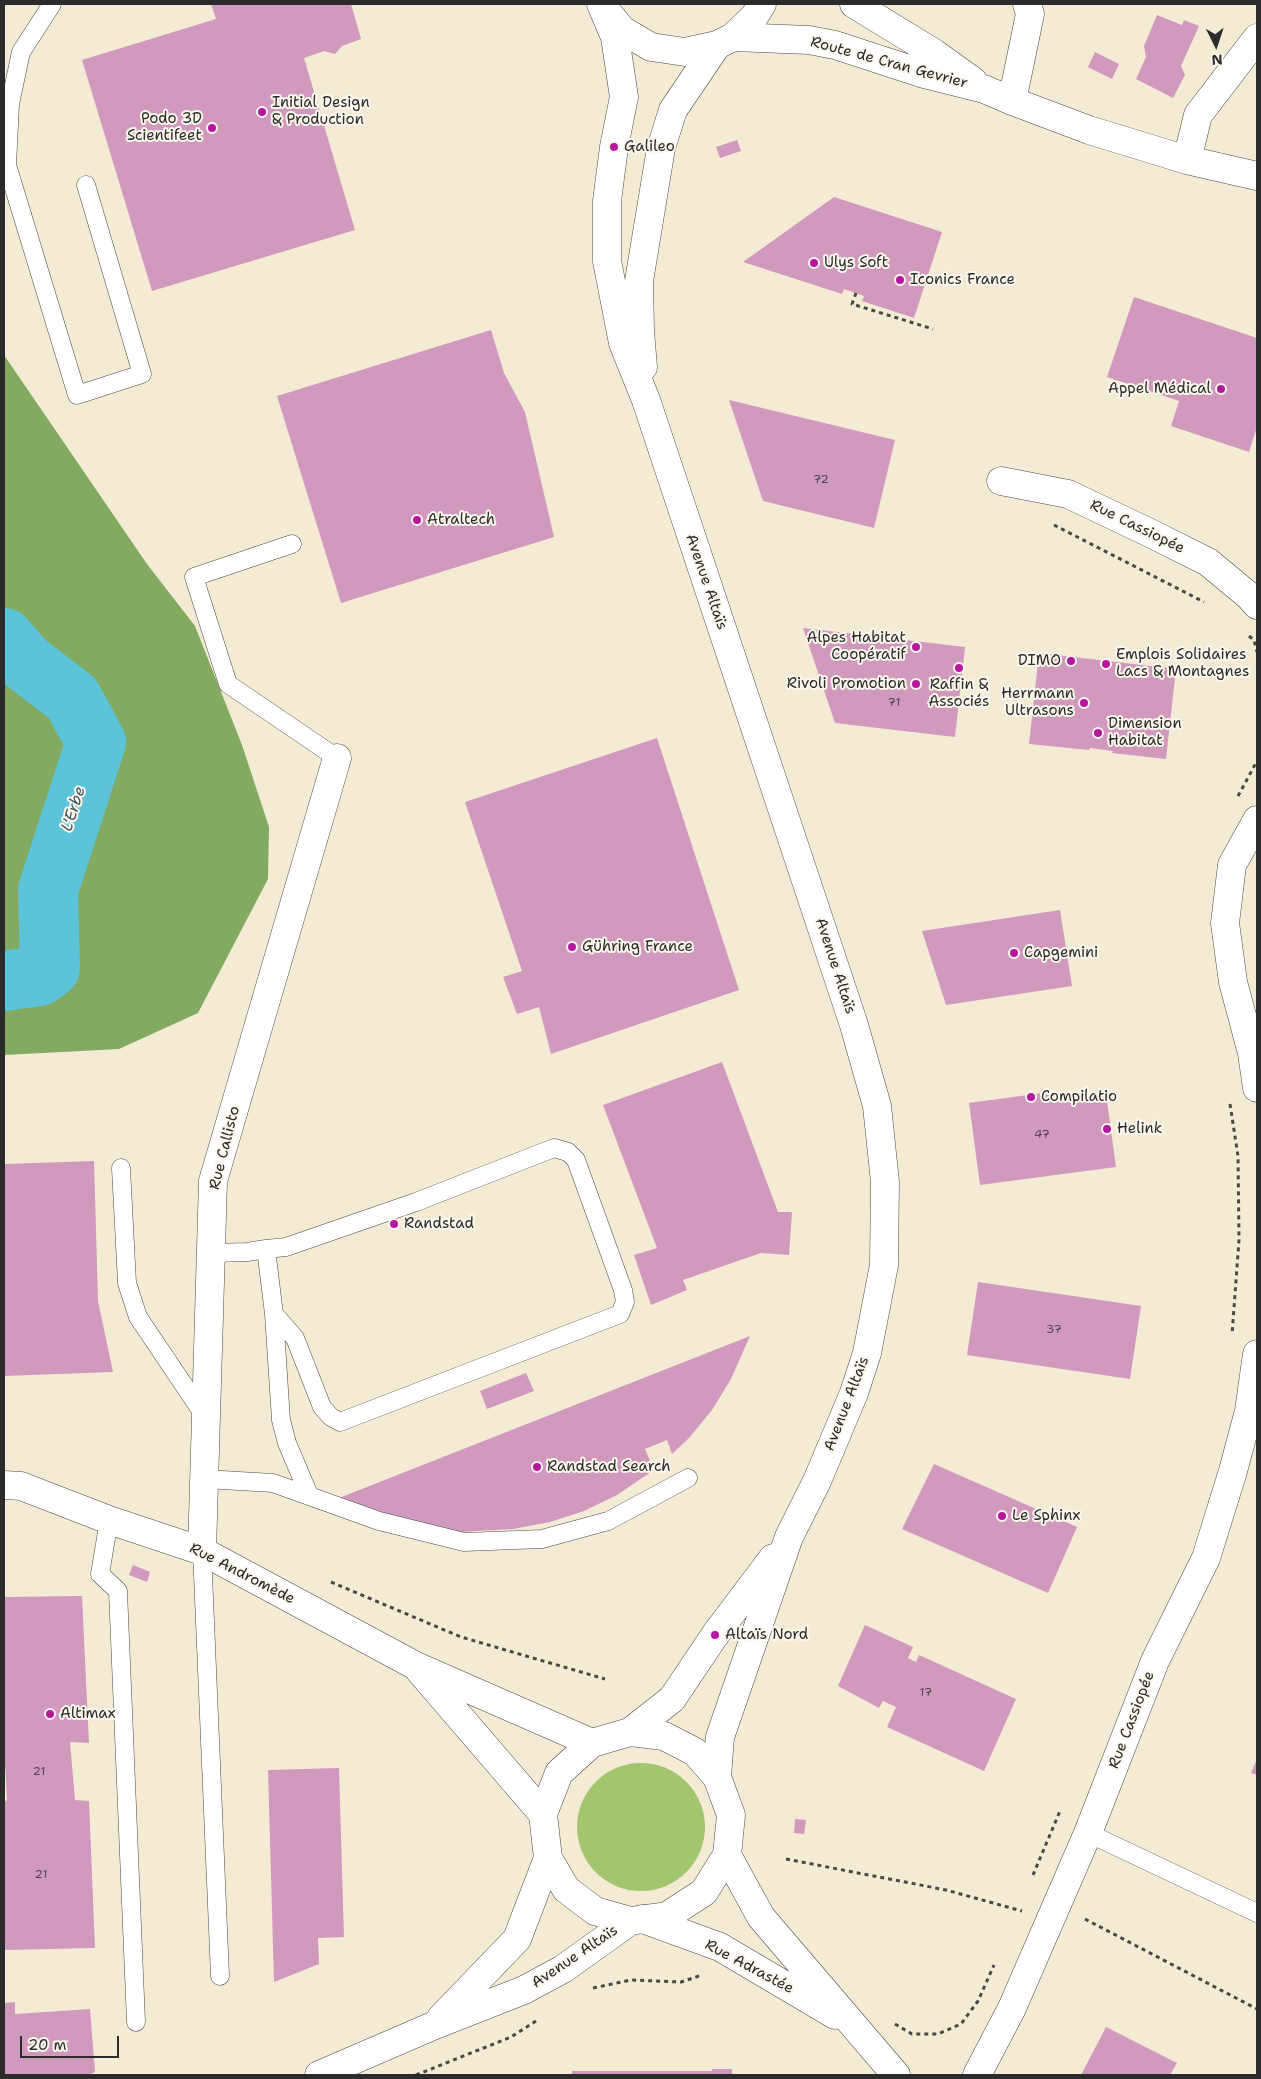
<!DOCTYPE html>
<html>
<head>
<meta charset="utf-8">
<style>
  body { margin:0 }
  #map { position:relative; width:1261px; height:2079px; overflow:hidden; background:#f4ebd5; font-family:"Shantell Sans",sans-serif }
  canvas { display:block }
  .frame { position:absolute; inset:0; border:5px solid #2b2b2b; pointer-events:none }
  .north { position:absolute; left:1191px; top:20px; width:50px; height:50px; -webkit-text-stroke:4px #fbf7ec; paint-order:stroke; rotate:176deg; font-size:14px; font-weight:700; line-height:20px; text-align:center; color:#2b2b2b }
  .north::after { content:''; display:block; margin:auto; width:18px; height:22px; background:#2b2b2b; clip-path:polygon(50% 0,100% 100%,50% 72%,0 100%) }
  .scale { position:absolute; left:20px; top:2036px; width:99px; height:22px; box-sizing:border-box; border:2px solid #2b2b2b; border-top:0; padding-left:6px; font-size:15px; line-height:18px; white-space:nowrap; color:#2b2b2b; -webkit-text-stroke:4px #fbf7ec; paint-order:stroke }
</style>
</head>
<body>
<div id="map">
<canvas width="1261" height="2079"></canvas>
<div class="frame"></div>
<div class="north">N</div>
<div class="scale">20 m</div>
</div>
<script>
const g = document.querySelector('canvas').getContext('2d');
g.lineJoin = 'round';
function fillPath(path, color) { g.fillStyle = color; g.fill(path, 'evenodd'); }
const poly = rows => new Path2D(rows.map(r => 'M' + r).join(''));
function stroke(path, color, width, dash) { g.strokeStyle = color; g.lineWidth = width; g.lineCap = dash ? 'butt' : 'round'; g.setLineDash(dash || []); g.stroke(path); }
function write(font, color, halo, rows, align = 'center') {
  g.font = font + ' "Shantell Sans",sans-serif'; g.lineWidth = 4; g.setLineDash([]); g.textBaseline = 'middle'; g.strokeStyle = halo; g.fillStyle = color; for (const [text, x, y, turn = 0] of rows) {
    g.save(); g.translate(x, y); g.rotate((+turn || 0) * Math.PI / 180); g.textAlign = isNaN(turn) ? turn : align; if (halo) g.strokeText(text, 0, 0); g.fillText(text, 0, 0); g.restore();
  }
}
const green = poly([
  '577 1827a64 64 0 1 1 128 0a64 64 0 1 1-128 0Z'
]);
const forest = poly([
  [4,355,147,564,195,626,242,745,269,827,268,879,198,1013,119,1049,4,1055]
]);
const river = poly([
  [4,638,25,662,72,698,96,742,48,890,50,968,39,976,4,981]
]);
const building = poly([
  [211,4,351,4,361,39,342,46,335,54,324,51,304,58,355,230,152,291,82,60,216,19],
  [1157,15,1182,25,1184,20,1199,26,1181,66,1185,75,1173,98,1136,79,1146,57,1144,46],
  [1095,52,1119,64,1112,79,1088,67],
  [737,140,741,151,720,158,716,147],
  [834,197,942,232,914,318,862,301,864,296,844,289,842,294,743,262],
  [1134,297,1257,338,1257,427,1249,452,1171,426,1179,401,1107,377],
  [491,330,504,373,525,412,554,537,341,603,277,396],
  [729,400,895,440,874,528,763,501],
  [803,628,965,647,955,737,835,723],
  [1039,653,1176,669,1166,759,1112,753,1113,751,1090,748,1089,750,1029,744],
  [657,738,739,990,551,1054,539,1007,517,1014,503,977,522,971,465,802],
  [1060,910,1072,986,946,1005,922,931],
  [722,1062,778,1212,792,1212,789,1255,761,1253,683,1280,687,1290,651,1305,634,1255,657,1248,603,1105],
  [1050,1092,1052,1101,1106,1094,1116,1167,980,1185,969,1103],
  [94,1161,98,1301,113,1372,4,1376,4,1164],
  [978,1282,1141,1306,1130,1379,967,1355],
  [750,1336,731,1379,712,1410,689,1438,672,1454,667,1440,645,1449,654,1470,617,1495,584,1511,550,1522,513,1529,459,1532,423,1527,339,1498],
  [526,1373,534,1391,487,1409,480,1391],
  [934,1464,1077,1527,1048,1593,902,1529],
  [133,1565,150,1572,147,1582,129,1575],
  [82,1596,89,1743,70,1742,75,1800,89,1801,95,1948,4,1950,4,1802,7,1800,4,1744,4,1597],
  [865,1625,913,1647,908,1658,916,1662,919,1655,1016,1699,984,1771,887,1727,896,1707,883,1701,879,1708,838,1686],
  [1257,1759,1257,1775,1251,1773],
  [339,1768,344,1937,318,1938,319,1964,274,1982,268,1770],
  [795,1819,806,1820,804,1834,794,1833],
  [15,2002,15,2014,90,2009,95,2072,89,2075,4,2075,4,2003],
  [1106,2027,1177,2063,1170,2075,1081,2075],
  [712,2069,732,2069,732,2075,572,2075,572,2071,712,2071]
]);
const path = poly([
  [856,293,852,304,933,329],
  [1054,525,1204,602],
  [1249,636,1254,640,1257,652],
  [1238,796,1257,761],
  [1230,1104,1238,1156,1239,1240,1232,1335],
  [331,1582,461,1637,605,1679],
  [786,1859,946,1890,1022,1911],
  [1033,1875,1060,1811],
  [1085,1919,1257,2009],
  [593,1988,631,1980,681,1982,702,1975],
  [895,2024,912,2034,938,2034,961,2024,978,2001,994,1965],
  [416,2075,511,2037,536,2021]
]);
const service = poly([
  [52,4,21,52,10,104,7,165,77,395,142,374,86,185],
  [292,544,194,577,228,684,337,758],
  [121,1168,127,1283,138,1317,206,1418],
  [212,1253,247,1252,266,1249,286,1247,416,1202,554,1148,568,1152,576,1160,623,1290,625,1302,620,1314,340,1422,331,1417,322,1407,295,1338,274,1314,266,1249],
  [274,1314,281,1420,287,1443,309,1495],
  [205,1479,273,1483,379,1521,464,1542,542,1539,608,1521,688,1478],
  [109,1520,100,1574,118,1591,136,2022],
  [202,1551,220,1976],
  [1088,1833,1257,1913]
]);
const minor = poly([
  [854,4,934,53,973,81],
  [733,37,809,40,835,45,924,74,984,89,1012,101,1089,130,1187,160,1257,176],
  [1012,101,1030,14,1027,4],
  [1187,160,1198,115,1257,38],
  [1001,481,1068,494,1152,534,1208,562,1249,596,1257,605],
  [1257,820,1232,865,1225,923,1233,982,1252,1053,1257,1088],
  [4,1485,21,1486,109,1520,202,1551,416,1666,592,1743],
  [202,1551,213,1181,337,758],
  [420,1671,543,1814],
  [727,1855,761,1917,896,2075],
  [643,1919,720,1947,835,2015],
  [977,2075,1012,2008,1088,1833,1155,1661,1206,1558,1233,1471,1249,1411,1257,1354]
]);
const tertiary = poly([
  [601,4,615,37,624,97,614,147,607,201,607,261,623,343,646,400,854,1025,877,1106,885,1182,884,1265,867,1353,854,1393,817,1481,789,1537,720,1737,717,1777],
  [608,13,622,30,651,47,685,52,717,45,733,37,754,17,762,4],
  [643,367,640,331,639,281,661,148,673,110,717,45],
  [630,1732,672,1699,715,1635,773,1558],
  [441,2018,517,1939,548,1858],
  [319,2075,435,2025,524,1990,563,1969,630,1921,667,1916,704,1892,727,1855,731,1815,717,1777,695,1752,664,1736,630,1732,592,1743,559,1773,543,1814,548,1858,566,1889,595,1911,630,1921]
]);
const markers = [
  [262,112,5,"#b5179e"],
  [212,128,5,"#b5179e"],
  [614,147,5,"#b5179e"],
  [814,263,5,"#b5179e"],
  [900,280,5,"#b5179e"],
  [1221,389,5,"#b5179e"],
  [417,520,5,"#b5179e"],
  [916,647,5,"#b5179e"],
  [1071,661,5,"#b5179e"],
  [1106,664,5,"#b5179e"],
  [959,668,5,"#b5179e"],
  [916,684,5,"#b5179e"],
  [1084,703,5,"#b5179e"],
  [1098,733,5,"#b5179e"],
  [572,947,5,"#b5179e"],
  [1014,953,5,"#b5179e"],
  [1031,1097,5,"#b5179e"],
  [1107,1129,5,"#b5179e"],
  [394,1224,5,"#b5179e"],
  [537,1467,5,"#b5179e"],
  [1002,1516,5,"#b5179e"],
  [715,1635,5,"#b5179e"],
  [50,1714,5,"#b5179e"]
];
const numberNames = [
  ["72",821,480],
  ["71",894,703],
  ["47",1042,1135],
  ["37",1054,1330],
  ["17",926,1693],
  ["21",39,1772],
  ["21",41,1875]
];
const streetNames = [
  ["Route de Cran Gevrier",889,63,15],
  ["Rue Cassiopée",1137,527,26],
  ["Avenue Altaïs",706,582,71],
  ["Avenue Altaïs",835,966,72],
  ["Rue Callisto",225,1148,-76],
  ["Avenue Altaïs",847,1404,-69],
  ["Rue Andromède",242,1574,27],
  ["Rue Cassiopée",1132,1720,-69],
  ["Avenue Altaïs",575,1957,-34],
  ["Rue Adrastée",749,1967,28]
];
const poiNames = [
  ["Initial Design",272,103],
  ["& Production",272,120],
  ["Podo 3D",202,119,"right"],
  ["Scientifeet",202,136,"right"],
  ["Galileo",624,147],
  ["Ulys Soft",824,263],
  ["Iconics France",910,280],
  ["Appel Médical",1211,389,"right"],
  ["Atraltech",427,520],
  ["Alpes Habitat",906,638,"right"],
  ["Coopératif",906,655,"right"],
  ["Emplois Solidaires",1116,655],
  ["Lacs & Montagnes",1116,672],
  ["DIMO",1061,661,"right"],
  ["Rivoli Promotion",906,684,"right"],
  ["Raffin &",959,685,"center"],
  ["Associés",959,702,"center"],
  ["Herrmann",1074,694,"right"],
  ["Ultrasons",1074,711,"right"],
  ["Dimension",1108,724],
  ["Habitat",1108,741],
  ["Gühring France",582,947],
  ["Capgemini",1024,953],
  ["Compilatio",1041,1097],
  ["Helink",1117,1129],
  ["Randstad",404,1224],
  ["Randstad Search",547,1467],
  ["Le Sphinx",1012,1516],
  ["Altaïs Nord",725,1635],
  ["Altimax",60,1714]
];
const waterNames = [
  ["L'Erbe",74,809,-72]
];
fillPath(green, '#a3c56e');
fillPath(forest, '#82aa61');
stroke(river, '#5cc3d9', 60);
fillPath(building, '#d199be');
stroke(service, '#494844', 19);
stroke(minor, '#494844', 29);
stroke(tertiary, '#494844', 29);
stroke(path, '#494844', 3, [4, 4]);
stroke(service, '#fff', 18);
stroke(minor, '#fff', 28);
stroke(tertiary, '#fff', 28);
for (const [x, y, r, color] of markers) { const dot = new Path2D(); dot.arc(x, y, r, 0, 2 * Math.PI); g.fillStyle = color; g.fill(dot); stroke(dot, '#fbf7ec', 2); }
write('12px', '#544650', null, numberNames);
write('15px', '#2b2b2b', '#fbf7ec', streetNames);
write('15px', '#2b2b2b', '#fbf7ec', poiNames, 'left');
write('italic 16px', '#3a595f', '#fbf7ec', waterNames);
</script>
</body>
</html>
